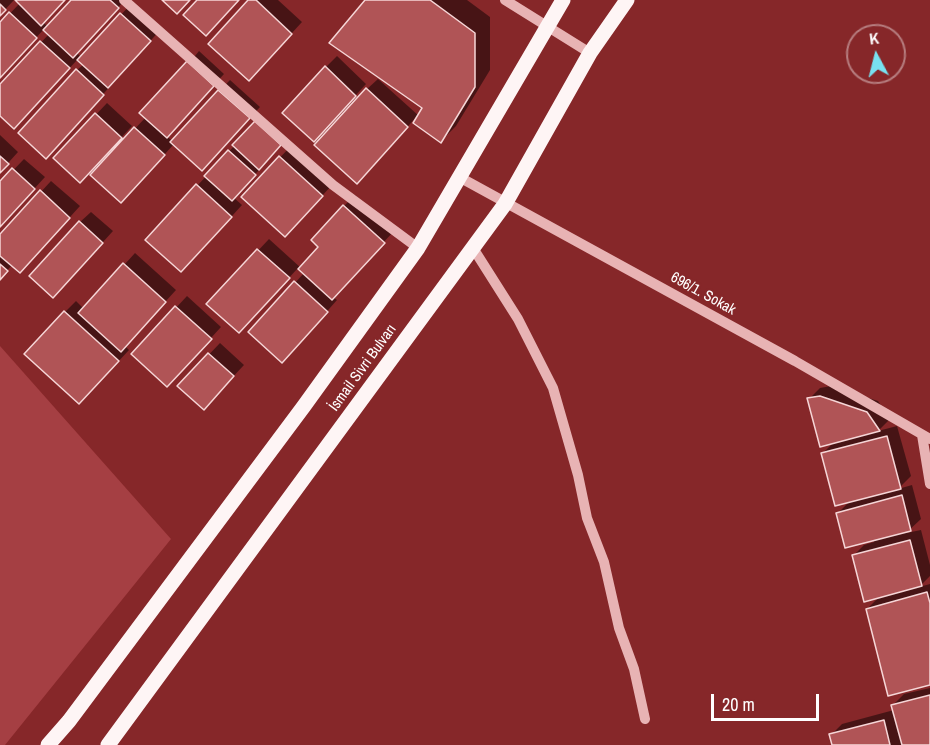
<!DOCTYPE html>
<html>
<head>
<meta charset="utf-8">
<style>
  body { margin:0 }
  #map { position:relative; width:930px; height:745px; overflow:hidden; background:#862729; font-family:"Archivo Narrow",sans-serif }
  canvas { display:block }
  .north { position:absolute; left:846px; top:24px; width:60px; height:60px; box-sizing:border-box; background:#862729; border:2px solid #b67d7f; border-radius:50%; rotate:353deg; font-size:16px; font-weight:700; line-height:24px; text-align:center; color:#fff }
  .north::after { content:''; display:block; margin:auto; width:21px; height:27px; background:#78e1f0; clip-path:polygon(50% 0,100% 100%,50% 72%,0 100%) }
  .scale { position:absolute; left:711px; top:694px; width:108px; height:27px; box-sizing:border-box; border:3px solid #fff; border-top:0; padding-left:8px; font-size:18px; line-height:21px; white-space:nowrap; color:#fff; -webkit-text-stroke:4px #862729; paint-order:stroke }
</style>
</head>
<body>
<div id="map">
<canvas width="930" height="745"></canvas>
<div class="north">K</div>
<div class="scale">20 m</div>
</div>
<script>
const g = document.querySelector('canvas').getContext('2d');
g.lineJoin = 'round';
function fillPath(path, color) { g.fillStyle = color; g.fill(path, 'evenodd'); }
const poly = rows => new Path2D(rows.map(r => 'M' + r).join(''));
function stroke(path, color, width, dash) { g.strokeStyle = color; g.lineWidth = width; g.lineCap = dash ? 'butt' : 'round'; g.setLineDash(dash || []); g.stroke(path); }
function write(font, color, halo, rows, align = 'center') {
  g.font = font + ' "Archivo Narrow",sans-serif'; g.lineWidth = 4.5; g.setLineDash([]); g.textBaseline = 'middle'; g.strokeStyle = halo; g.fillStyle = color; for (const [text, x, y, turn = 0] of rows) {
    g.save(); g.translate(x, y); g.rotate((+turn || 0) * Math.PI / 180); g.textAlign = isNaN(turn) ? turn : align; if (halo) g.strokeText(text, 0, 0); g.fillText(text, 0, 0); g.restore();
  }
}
const green = poly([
  [0,346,171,539,5,745,0,745]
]);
const shadow = poly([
  [0,0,14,0,0,15],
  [14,0,64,0,43,22,48,27,73,0,125,0,76,52,81,57,132,3,161,29,57,146,77,70,84,64,78,59,25,116,0,114,0,86,49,34,44,29,0,77,0,24,19,4],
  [250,0,278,0,302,22,260,68],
  [367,0,467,0,490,17,490,70,456,126,441,141,418,115,368,171,367,89,378,79,419,116,424,108],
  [199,51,224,74,167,136,172,141,230,80,260,107,213,158,174,144,132,190,92,174,146,117],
  [337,56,366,84,325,129,326,67],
  [107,103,132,126,91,170,55,158],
  [0,135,18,152,0,172],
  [235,145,260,169,233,197,242,205,192,260,197,186],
  [291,146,333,184,296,224,243,196],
  [24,159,45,177,0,226,0,184],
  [51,181,80,206,30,261,12,265,0,278,0,236],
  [355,195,394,231,333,297,337,300,293,350,250,332,304,273,298,268,250,320,208,304,269,239,301,268,320,247,344,206],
  [91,212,113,231,64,285,80,222],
  [135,253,176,290,125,346,129,350,90,392,65,312,76,301,84,309],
  [187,296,221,327,178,374,133,354],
  [220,343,244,365,214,397,179,386],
  [831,386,878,401,890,419,878,431,897,426,911,476,898,489,912,485,921,519,906,533,921,530,930,565,930,576,919,587,930,584,930,683,867,609,881,595,853,556,864,545,874,542,874,539,838,513,851,500,823,453,835,441,809,399,820,388],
  [930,688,930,745,834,745,831,735,842,724,894,710,893,705,904,694]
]);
const building = poly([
  [15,0,65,0,41,26,15,0],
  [71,0,110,0,119,8,73,58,43,30,71,0],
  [162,0,190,0,177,14,162,0],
  [197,0,239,0,206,36,183,15,197,0],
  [248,0,256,0,292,34,249,81,208,44,248,0],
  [365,0,430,0,475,33,475,87,441,143,413,123,422,108,329,43,365,0],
  [0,4,6,10,0,16,0,4],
  [9,12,37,38,0,78,0,22,9,12],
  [120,13,151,41,108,88,77,60,120,13],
  [40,41,70,68,14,129,0,116,0,84,40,41],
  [187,61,214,86,167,138,139,113,187,61],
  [325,66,356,96,314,142,282,113,325,66],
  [76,69,104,95,46,159,18,133,76,69],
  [366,88,408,127,357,184,314,145,366,88],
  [218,90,250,118,202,171,170,142,218,90],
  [95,113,122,138,80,183,53,158,95,113],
  [255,121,281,145,259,170,232,145,255,121],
  [134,127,165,155,121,203,90,175,134,127],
  [228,150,256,175,232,201,204,176,228,150],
  [0,156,9,164,0,173,0,156],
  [279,156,323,196,285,237,241,197,279,156],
  [12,168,35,189,0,227,0,181,12,168],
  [196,184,232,217,181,272,145,240,196,184],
  [40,190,70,218,20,273,0,256,0,234,40,190],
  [343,205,385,243,332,300,298,269,318,247,311,240,343,205],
  [79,221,103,243,53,298,29,276,79,221],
  [257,249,290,278,239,333,206,304,257,249],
  [123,263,166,302,121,352,78,313,123,263],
  [0,264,8,271,0,280,0,264],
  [294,281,328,312,282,363,248,332,294,281],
  [175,306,212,339,167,387,131,354,175,306],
  [64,311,119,361,79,404,24,354,64,311],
  [208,353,234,376,204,410,177,386,208,353],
  [820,396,867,412,880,431,820,447,807,398,820,396],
  [887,436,901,489,835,506,821,453,887,436],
  [902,495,911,531,845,548,836,513,902,495],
  [910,540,922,586,864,602,852,555,910,540],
  [927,592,930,603,930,685,888,696,866,609,927,592],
  [930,695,930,745,902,745,891,705,930,695],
  [884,720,890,745,832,745,829,734,884,720]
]);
const minor = poly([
  [124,0,333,185,418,248],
  [505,0,590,53],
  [461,178,795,361,930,439],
  [473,248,518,319,553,388,578,475,587,518,604,562,619,628,634,669,645,719],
  [922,435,930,484]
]);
const major = poly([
  [48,745,69,721,304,406,418,248,563,0],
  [108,745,505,204,590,53,627,0]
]);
const streetNames = [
  ["696/1. Sokak",703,294,29],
  ["İsmail Sivri Bulvarı",363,368,-54]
];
fillPath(green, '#a53f43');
fillPath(shadow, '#0007');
fillPath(building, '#b05456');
stroke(building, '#f6d6d7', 1.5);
stroke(minor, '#e8b3b4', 10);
stroke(major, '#fef5f5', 15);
write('15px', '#fff', '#862729', streetNames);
</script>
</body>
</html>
